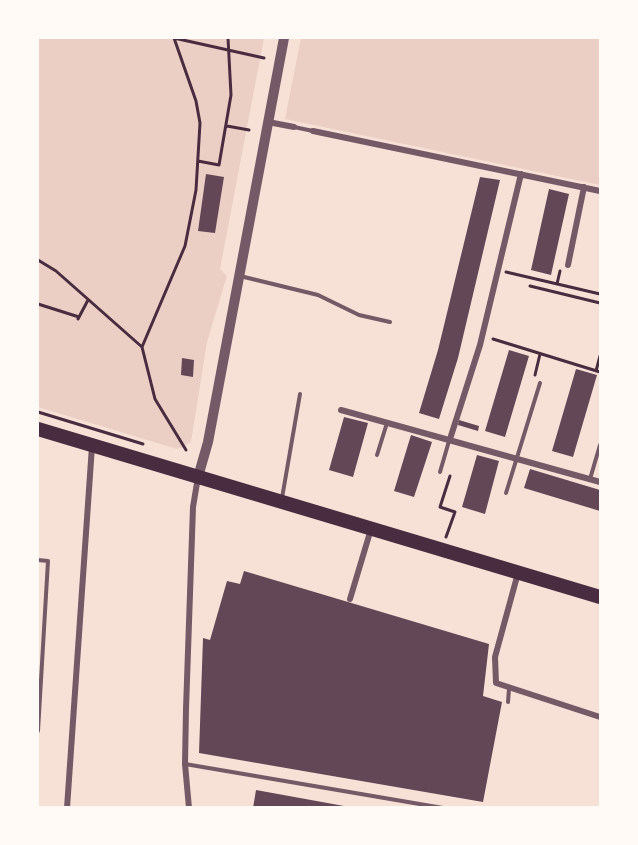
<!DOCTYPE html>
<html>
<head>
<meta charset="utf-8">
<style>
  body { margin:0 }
  #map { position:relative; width:638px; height:845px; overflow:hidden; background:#f7e1d7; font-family:"Work Sans",sans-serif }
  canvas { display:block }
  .frame { position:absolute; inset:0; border:39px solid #fffaf5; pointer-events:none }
</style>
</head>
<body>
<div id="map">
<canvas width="638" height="845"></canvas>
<div class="frame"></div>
</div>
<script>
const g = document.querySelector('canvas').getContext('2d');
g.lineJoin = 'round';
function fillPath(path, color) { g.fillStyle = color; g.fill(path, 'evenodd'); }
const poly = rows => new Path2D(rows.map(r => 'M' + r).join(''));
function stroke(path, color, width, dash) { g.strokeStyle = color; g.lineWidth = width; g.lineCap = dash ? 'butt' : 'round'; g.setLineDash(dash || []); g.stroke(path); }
const green = poly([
  [38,38,264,38,220,269,227,276,207,342,191,442,181,448,177,449,38,407],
  [301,38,600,38,600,185,285,119]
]);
const building = poly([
  [206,174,224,177,215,233,198,231],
  [480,177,500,180,458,358,439,419,419,413,438,350],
  [549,189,569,194,551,275,531,270],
  [509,350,529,356,505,437,485,431],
  [182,358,194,360,193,377,181,375],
  [576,369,597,375,573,457,552,451],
  [344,417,368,423,353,477,329,470],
  [459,420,479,426,478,431,458,425],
  [411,435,432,442,414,497,394,491],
  [477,455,499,461,485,514,462,507],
  [530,469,600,490,600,511,524,488],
  [244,571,489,644,483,696,502,702,483,802,199,753,203,638,210,640,227,581,240,584],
  [256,790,344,806,344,808,253,808]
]);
const path = poly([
  [174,38,264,58],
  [227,126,249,130],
  [198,161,219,165,231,95,228,38],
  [38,260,56,271,142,347,155,399,186,450],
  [506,272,600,294],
  [557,284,560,271],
  [530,286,600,303],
  [38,304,79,317],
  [78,319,88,300],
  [493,339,600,372],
  [142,347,185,246,196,190,200,123,196,101,174,38],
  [596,371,600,356],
  [535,375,540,354],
  [38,412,143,444],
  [446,537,455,512,440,507,450,476]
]);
const service = poly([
  [294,127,313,131],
  [240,276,318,295,359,315,390,322],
  [377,455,387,423],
  [440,472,449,441],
  [590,479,600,445],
  [506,493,540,383],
  [282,498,300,394],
  [38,560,48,561,38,731],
  [508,702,509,689],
  [185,764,443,808]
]);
const minor = poly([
  [268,122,294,127],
  [313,131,600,191],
  [568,265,584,187],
  [341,410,600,482],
  [450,439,480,345,521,174],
  [518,573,495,657,496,683,600,717],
  [350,599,371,529],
  [67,808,92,446],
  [189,808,185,764,186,709,193,507,198,477]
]);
const tertiary = poly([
  [198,477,208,442,284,38]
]);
const primary = poly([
  [38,429,600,597]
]);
fillPath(green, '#ebcfc5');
fillPath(building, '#644757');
stroke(path, '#4a2c40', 3);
stroke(service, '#755966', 4);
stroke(minor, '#755966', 6);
stroke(tertiary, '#755966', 10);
stroke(primary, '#4a2c40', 14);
</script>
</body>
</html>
